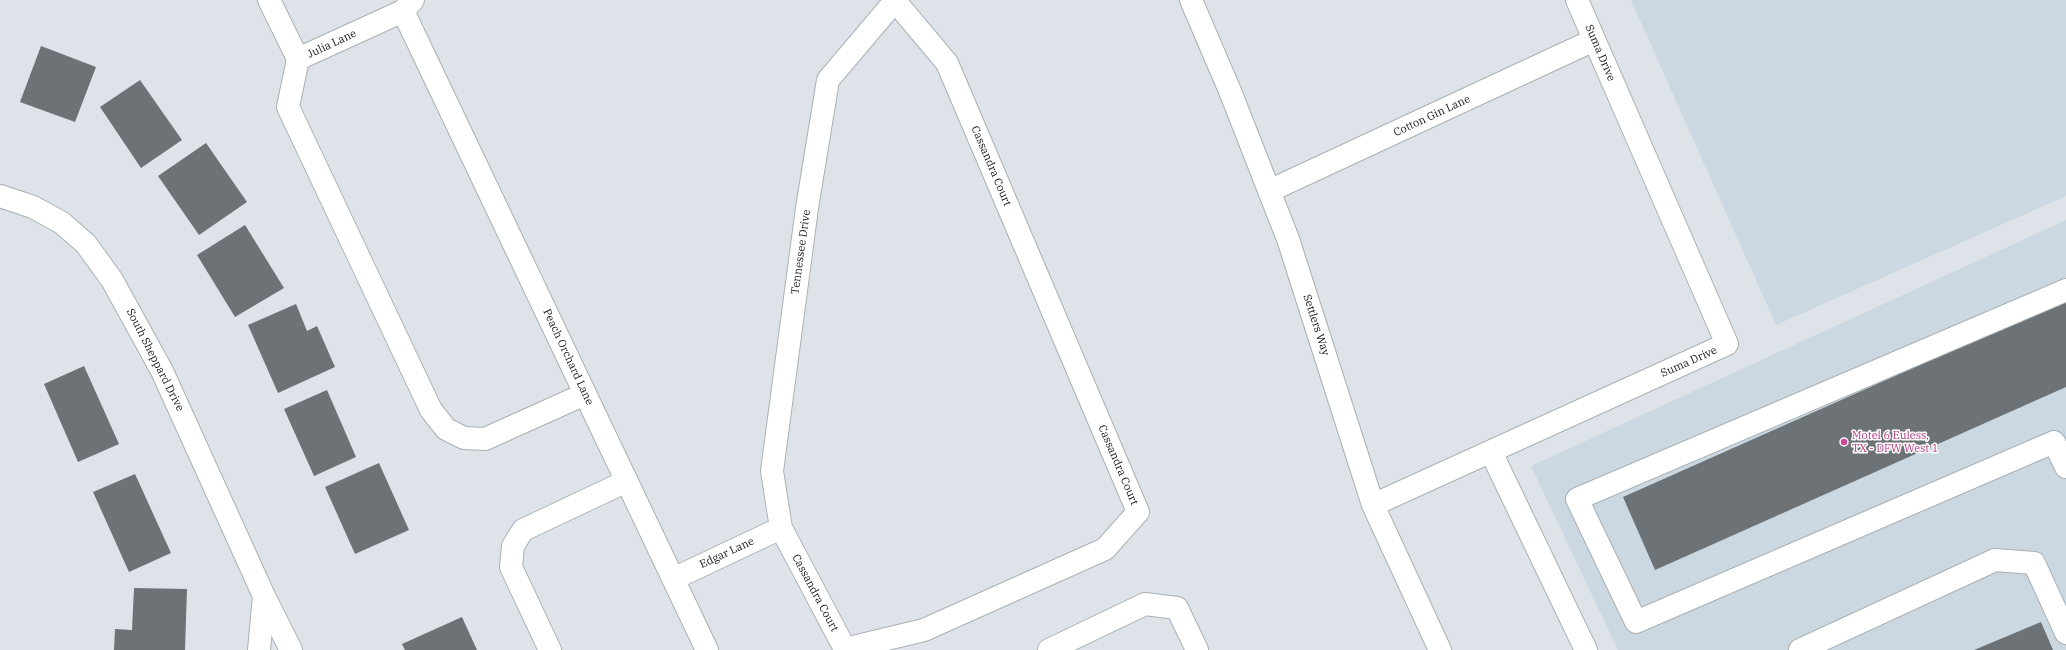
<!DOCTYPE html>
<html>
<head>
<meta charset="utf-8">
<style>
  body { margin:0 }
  canvas { display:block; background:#dde3e8 }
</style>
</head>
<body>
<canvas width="2066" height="650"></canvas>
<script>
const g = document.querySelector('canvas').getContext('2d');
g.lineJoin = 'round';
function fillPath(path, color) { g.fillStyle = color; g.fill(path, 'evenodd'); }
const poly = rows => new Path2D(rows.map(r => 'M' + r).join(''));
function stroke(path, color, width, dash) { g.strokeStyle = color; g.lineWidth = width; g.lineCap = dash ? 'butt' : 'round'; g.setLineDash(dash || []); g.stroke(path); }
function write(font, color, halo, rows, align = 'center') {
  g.font = font + ' "IBM Plex Serif",serif'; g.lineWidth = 3; g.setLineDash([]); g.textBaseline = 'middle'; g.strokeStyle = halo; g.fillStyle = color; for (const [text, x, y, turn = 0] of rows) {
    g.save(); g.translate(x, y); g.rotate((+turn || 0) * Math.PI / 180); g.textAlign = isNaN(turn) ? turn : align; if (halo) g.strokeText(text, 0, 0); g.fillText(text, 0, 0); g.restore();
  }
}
const built = poly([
  [1631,0,2066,0,2066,196,1776,325],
  [2066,220,2066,650,1618,650,1531,466]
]);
const building = poly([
  [41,46,96,67,75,122,20,102],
  [140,80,182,140,141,168,100,107],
  [206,143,247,202,199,235,158,176],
  [245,225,284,288,235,317,197,255],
  [2066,300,2066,387,1655,570,1623,497],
  [296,304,307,331,317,326,335,367,278,393,248,325],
  [84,366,119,444,78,462,44,384],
  [327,390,356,457,314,476,284,409],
  [379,463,409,530,355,554,325,487],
  [135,474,171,553,129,572,93,492],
  [134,588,187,589,185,650,114,650,115,629,132,630],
  [462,617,477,650,405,650,402,644],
  [2041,622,2053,650,1974,650]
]);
const minor = poly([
  [269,0,298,59,403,11],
  [413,0,403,11,707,650],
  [1191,0,1230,91,1288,239,1373,505,1440,650],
  [895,1,947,63,1138,512,1105,549,924,630,845,649,781,528,772,471,807,208,828,80,895,1,896,0],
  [298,59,288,107,431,410,446,429,464,438,485,439,585,394],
  [1269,191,1594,40],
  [0,196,33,207,62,223,86,244,112,280,162,371,264,596,291,650],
  [2066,290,1577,499,1636,622,2054,442,2066,467],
  [1491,452,1586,650],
  [1373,505,1727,344,1577,0],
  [673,579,781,528],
  [259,650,264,596],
  [550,650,511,567,513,546,523,530,627,481],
  [1049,650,1145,604,1177,608,1197,650],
  [1800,650,1995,560,2034,563,2066,633]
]);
const markers = [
  [1844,442,4,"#d1479c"]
];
const streetNames = [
  ["Julia Lane",332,44,-25],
  ["Suma Drive",1600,53,67],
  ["Cotton Gin Lane",1432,116,-25],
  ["Cassandra Court",991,166,67],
  ["Tennessee Drive",801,252,-82],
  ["Settlers Way",1316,325,72],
  ["Peach Orchard Lane",568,357,65],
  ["South Sheppard Drive",155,360,63],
  ["Suma Drive",1689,362,-24],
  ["Cassandra Court",1118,465,67],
  ["Edgar Lane",727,553,-25],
  ["Cassandra Court",815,593,62]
];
const hotelNames = [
  ["Motel 6 Euless,",1852,436],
  ["TX - DFW West 1",1852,449]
];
fillPath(built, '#cbd8e2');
fillPath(building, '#6c7276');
stroke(minor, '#aab0b4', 24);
stroke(minor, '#fff', 22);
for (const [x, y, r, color] of markers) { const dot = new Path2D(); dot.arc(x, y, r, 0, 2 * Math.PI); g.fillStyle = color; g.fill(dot); stroke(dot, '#fff', 1.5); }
write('11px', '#17191b', '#fff', streetNames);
write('11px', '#b23c85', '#fff', hotelNames, 'left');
</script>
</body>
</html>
